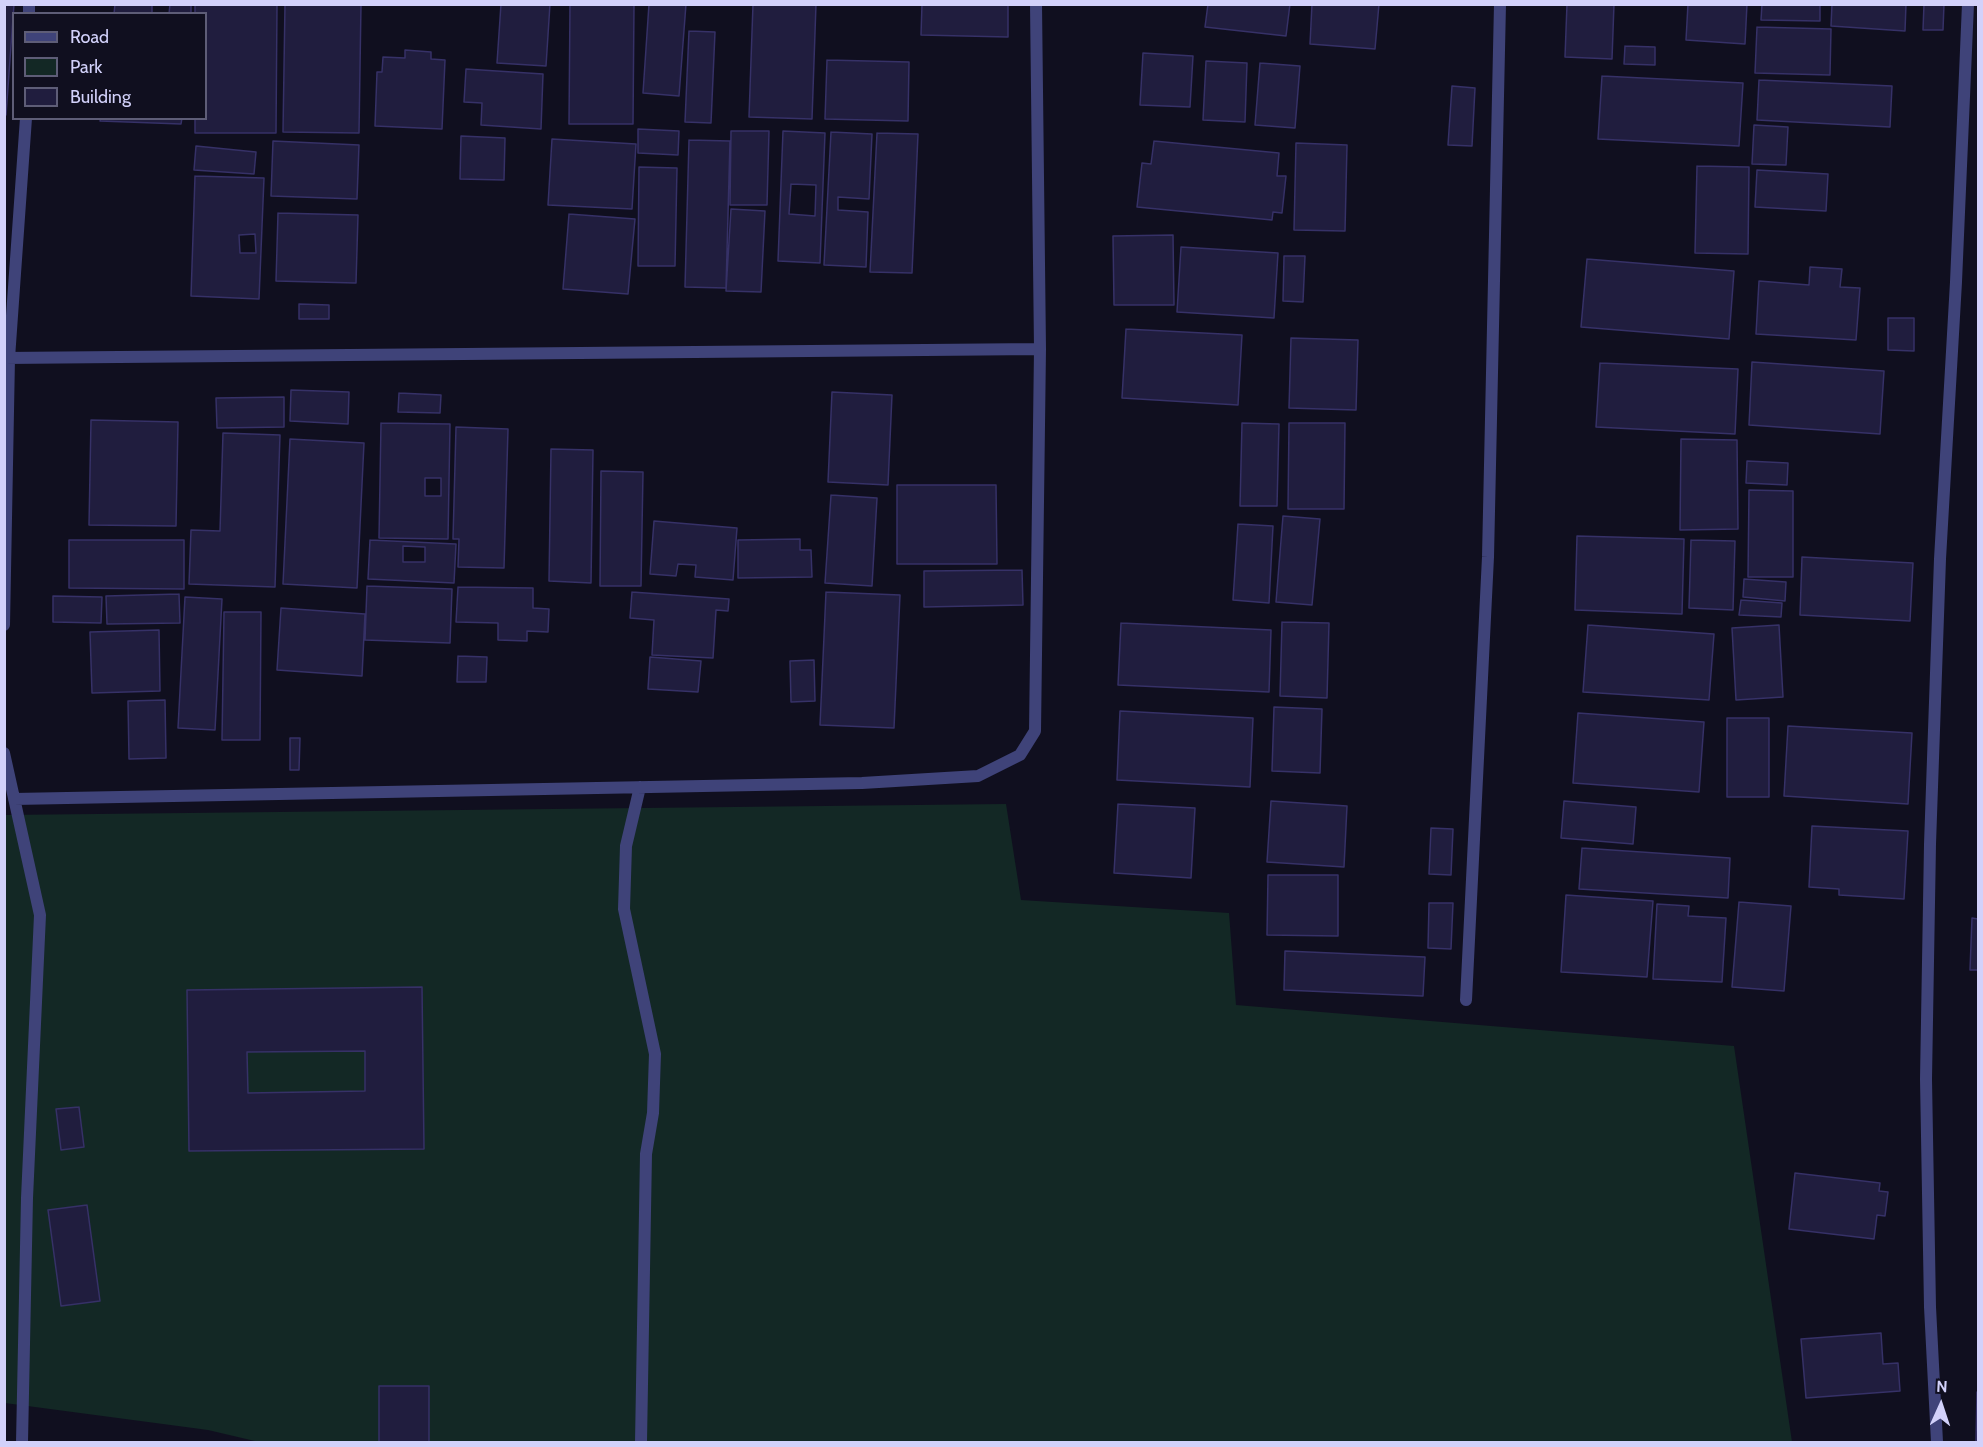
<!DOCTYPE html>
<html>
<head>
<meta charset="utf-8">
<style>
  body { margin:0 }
  #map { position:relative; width:1983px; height:1447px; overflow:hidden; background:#100f1f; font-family:Cabin,sans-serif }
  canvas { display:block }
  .frame { position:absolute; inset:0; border:6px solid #d2d1fa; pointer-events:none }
  .legend { position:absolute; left:12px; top:12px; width:195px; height:108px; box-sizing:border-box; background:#100f1f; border:2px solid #5e5d77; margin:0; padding:8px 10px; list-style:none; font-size:18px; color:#d2d1fa }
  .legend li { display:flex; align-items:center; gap:12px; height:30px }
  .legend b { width:30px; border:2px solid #5e5d77 }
  .north { position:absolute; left:1911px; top:1375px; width:60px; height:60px; -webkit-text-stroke:4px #100f1f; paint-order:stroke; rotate:3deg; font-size:16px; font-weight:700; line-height:24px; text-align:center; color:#d2d1fa }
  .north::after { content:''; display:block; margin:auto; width:21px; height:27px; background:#d2d1fa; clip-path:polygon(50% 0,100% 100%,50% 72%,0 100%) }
</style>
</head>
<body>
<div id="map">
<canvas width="1983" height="1447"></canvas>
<div class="frame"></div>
<ul class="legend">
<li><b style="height:8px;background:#3f4379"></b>Road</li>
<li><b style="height:16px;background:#132825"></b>Park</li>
<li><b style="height:16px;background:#201d3e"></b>Building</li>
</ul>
<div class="north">N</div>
</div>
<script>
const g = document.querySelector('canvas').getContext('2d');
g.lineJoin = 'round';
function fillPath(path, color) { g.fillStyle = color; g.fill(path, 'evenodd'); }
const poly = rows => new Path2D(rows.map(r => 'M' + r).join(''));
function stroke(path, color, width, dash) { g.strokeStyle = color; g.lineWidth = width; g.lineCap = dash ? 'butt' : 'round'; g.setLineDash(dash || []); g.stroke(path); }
const green = poly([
  [1006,804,1021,900,1229,913,1236,1005,1734,1046,1792,1442,259,1442,208,1430,5,1403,5,815]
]);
const building = poly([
  [4,4,14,4,6,115,4,115,4,4],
  [115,4,152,4,152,14,114,14,115,4],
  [170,4,191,4,191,14,169,14,170,4],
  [195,4,277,4,276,133,195,133,195,118,206,118,206,14,195,14,195,4],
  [285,4,361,4,359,133,283,132,285,4],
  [501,4,550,4,546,66,497,63,501,4],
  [570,4,634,4,633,124,569,124,570,4],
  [649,4,686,4,679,96,643,93,649,4],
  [753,4,816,4,812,119,749,117,753,4],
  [922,4,1008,4,1008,37,921,35,922,4],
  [1208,4,1290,4,1286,36,1205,27,1208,4],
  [1312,4,1379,4,1375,49,1310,44,1312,4],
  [1567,4,1614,4,1612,59,1565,57,1567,4],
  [1688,4,1747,4,1745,44,1686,40,1688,4],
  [1762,4,1820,4,1820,21,1761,20,1762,4],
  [1832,4,1906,4,1905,31,1831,26,1832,4],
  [1924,4,1944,4,1943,30,1923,30,1924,4],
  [1757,27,1831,29,1830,75,1755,73,1757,27],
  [689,31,715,32,711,123,685,122,689,31],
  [1625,46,1655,47,1655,65,1624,64,1625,46],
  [405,50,431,52,431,59,445,60,442,129,375,126,377,72,382,72,383,57,405,58,405,50],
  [1143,53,1193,56,1190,107,1140,105,1143,53],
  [827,60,909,62,908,121,825,119,827,60],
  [1206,61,1247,63,1245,122,1203,120,1206,61],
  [1260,63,1300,66,1295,128,1255,125,1260,63],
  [466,69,543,74,541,129,481,125,482,103,464,102,466,69],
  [1602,76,1743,83,1739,146,1598,139,1602,76],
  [1759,80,1892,86,1890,127,1757,120,1759,80],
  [1452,86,1475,88,1472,146,1448,145,1452,86],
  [101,118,182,118,181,124,100,121,101,118],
  [1754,125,1788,127,1786,165,1752,164,1754,125],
  [638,129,679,131,678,155,638,153,638,129],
  [731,131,769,131,767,205,730,205,731,131],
  [783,131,825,133,820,263,778,261,783,131],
  [791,184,816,185,815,216,789,214,791,184],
  [831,132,872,134,869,199,838,197,838,210,868,212,866,267,824,265,831,132],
  [877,133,918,134,912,273,870,272,877,133],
  [461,136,505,138,504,180,460,179,461,136],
  [552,139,636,144,632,209,548,205,552,139],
  [689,140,730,141,726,288,685,287,689,140],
  [273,141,359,145,357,199,271,196,273,141],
  [1154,141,1279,153,1277,176,1286,176,1282,213,1273,212,1272,220,1137,207,1142,163,1151,164,1154,141],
  [1296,143,1347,145,1345,231,1294,230,1296,143],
  [196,146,256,152,254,174,194,170,196,146],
  [1697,166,1749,167,1748,254,1695,253,1697,166],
  [639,167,677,168,675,266,638,266,639,167],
  [1757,170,1828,174,1826,211,1755,207,1757,170],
  [195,176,264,178,259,299,191,296,195,176],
  [255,234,256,253,240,253,239,235,255,234],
  [731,209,765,211,761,292,726,291,731,209],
  [278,213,358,215,356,283,276,281,278,213],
  [569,214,635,219,628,294,563,289,569,214],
  [1173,235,1174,305,1114,305,1113,236,1173,235],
  [1181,247,1278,253,1274,318,1177,312,1181,247],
  [1284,256,1305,256,1303,302,1283,301,1284,256],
  [1587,259,1734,271,1729,339,1581,327,1587,259],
  [1810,267,1842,269,1840,287,1860,288,1856,340,1756,334,1759,281,1809,285,1810,267],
  [299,304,329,305,329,319,299,319,299,304],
  [1888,318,1914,318,1914,351,1888,350,1888,318],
  [1126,329,1242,335,1238,405,1122,398,1126,329],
  [1291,338,1358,340,1356,410,1289,408,1291,338],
  [1752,362,1884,371,1880,434,1749,425,1752,362],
  [1600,363,1738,369,1735,434,1596,427,1600,363],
  [291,390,349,392,348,424,290,421,291,390],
  [832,392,892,395,888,485,828,482,832,392],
  [399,393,441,395,440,413,398,412,399,393],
  [284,397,284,427,217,428,216,398,284,397],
  [91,420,178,422,176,526,89,525,91,420],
  [381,423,450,424,448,539,379,538,381,423],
  [425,478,441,478,441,496,425,496,425,478],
  [1242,423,1279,424,1277,506,1240,506,1242,423],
  [1289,423,1345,423,1344,509,1288,509,1289,423],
  [456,427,508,429,504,568,458,567,459,539,453,539,456,427],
  [223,433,280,435,275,587,189,584,191,530,220,531,223,433],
  [290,439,364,443,357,588,283,584,290,439],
  [1681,439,1737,440,1738,529,1680,530,1681,439],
  [551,449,593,450,591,583,549,581,551,449],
  [1747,461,1788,463,1787,485,1746,483,1747,461],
  [601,471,643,472,641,586,600,586,601,471],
  [897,485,996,485,997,564,897,564,897,485],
  [1749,490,1793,491,1793,577,1748,577,1749,490],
  [831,495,877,498,872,586,825,583,831,495],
  [1283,516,1320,519,1312,605,1276,602,1283,516],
  [654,521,737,528,733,580,695,577,696,565,678,564,676,576,650,574,654,521],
  [1238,524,1273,526,1269,603,1233,600,1238,524],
  [1577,536,1684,539,1682,614,1575,610,1577,536],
  [800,539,800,550,811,550,812,577,738,578,738,540,800,539],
  [69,540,184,540,184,589,69,588,69,540],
  [370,540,456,544,454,583,368,579,370,540],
  [403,546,425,547,425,562,403,562,403,546],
  [1691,540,1735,541,1733,610,1689,608,1691,540],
  [1802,557,1913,563,1910,621,1800,615,1802,557],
  [1022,570,1023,605,924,607,924,571,1022,570],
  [1744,579,1786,582,1785,601,1743,597,1744,579],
  [367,586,452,589,450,643,365,640,367,586],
  [458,587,533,588,533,608,549,609,548,632,527,631,527,641,498,640,498,623,456,622,458,587],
  [632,592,729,599,728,611,716,610,713,658,652,655,654,620,630,618,632,592],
  [826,592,900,595,894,728,820,725,826,592],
  [179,594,180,623,107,624,106,596,179,594],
  [53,596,102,597,101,623,53,622,53,596],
  [185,597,222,599,215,730,178,728,185,597],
  [1741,600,1782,603,1781,617,1739,615,1741,600],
  [281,608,365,614,362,676,277,670,281,608],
  [224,612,261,612,260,740,222,740,224,612],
  [1282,622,1329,623,1327,698,1280,696,1282,622],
  [1121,623,1271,630,1269,692,1118,685,1121,623],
  [1588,625,1714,634,1709,700,1583,692,1588,625],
  [1779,625,1783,697,1736,700,1732,628,1779,625],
  [159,630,160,691,92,693,90,632,159,630],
  [458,656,487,657,486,682,457,682,458,656],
  [650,657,701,661,698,692,648,689,650,657],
  [814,660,815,701,791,702,790,661,814,660],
  [165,700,166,758,129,759,128,701,165,700],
  [1274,707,1322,709,1320,773,1272,771,1274,707],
  [1120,711,1253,718,1250,787,1117,780,1120,711],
  [1578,713,1704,722,1699,792,1573,783,1578,713],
  [1727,718,1769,718,1769,797,1727,797,1727,718],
  [1788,726,1912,733,1908,804,1784,796,1788,726],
  [290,738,300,738,299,770,290,770,290,738],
  [1271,801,1347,806,1344,867,1267,862,1271,801],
  [1564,801,1636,807,1633,844,1561,838,1564,801],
  [1118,804,1195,808,1191,878,1114,873,1118,804],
  [1812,826,1908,831,1904,899,1839,895,1839,889,1809,887,1812,826],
  [1431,828,1453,829,1451,875,1429,874,1431,828],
  [1582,848,1730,858,1728,898,1579,889,1582,848],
  [1268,875,1338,875,1338,936,1267,935,1268,875],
  [1566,895,1653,901,1647,977,1561,972,1566,895],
  [1739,902,1791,906,1784,991,1732,987,1739,902],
  [1429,903,1453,903,1451,949,1428,948,1429,903],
  [1657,904,1689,906,1688,916,1726,918,1722,982,1653,979,1657,904],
  [1972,918,1978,919,1978,970,1970,970,1972,918],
  [1285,951,1425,957,1423,996,1284,990,1285,951],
  [422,987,424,1149,189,1151,187,990,422,987],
  [365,1051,365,1091,248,1093,247,1052,365,1051],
  [79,1107,84,1147,61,1150,56,1109,79,1107],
  [1795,1173,1880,1183,1879,1191,1888,1192,1885,1216,1877,1215,1874,1239,1789,1229,1795,1173],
  [87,1205,100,1301,61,1306,48,1210,87,1205],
  [1881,1333,1883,1364,1898,1363,1900,1391,1806,1398,1801,1339,1881,1333],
  [379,1386,429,1386,429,1442,379,1442,379,1386],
  [1977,1392,1978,1392,1978,1442,1976,1442,1977,1392]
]);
const minor = poly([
  [29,14,29,4],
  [4,358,1040,349],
  [4,625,9,358,26,118],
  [4,753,40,915,27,1198,22,1442],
  [640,787,626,846,624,909,655,1054,653,1113,646,1154,641,1442],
  [14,799,862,783,978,776,1020,755,1035,731,1040,349,1036,4],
  [1466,1000,1488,557,1500,4],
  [1937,1442,1930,1307,1926,1079,1930,844,1940,559,1956,282,1968,4]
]);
fillPath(green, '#132825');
fillPath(building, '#201d3e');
stroke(building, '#363167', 1.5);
stroke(minor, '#3f4379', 12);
</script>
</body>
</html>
